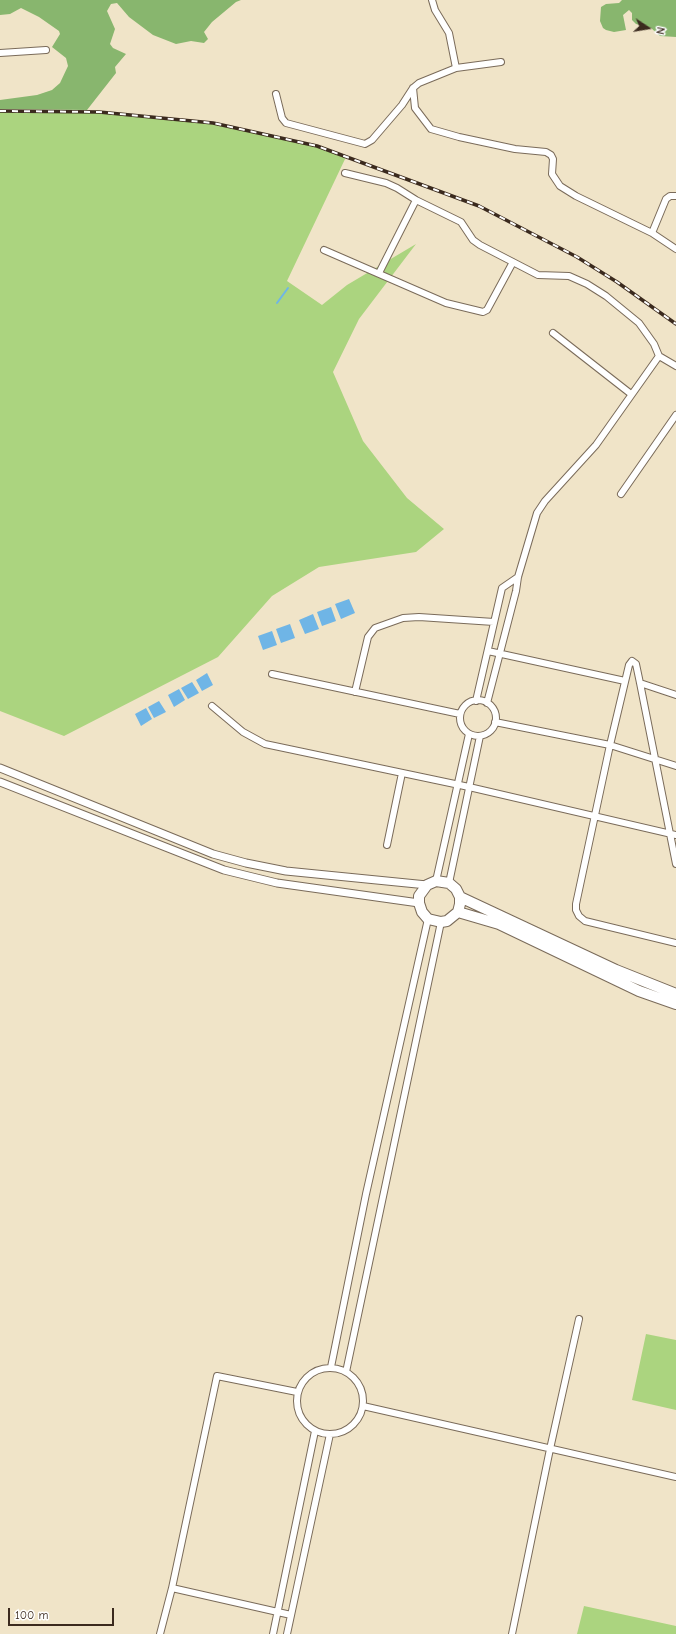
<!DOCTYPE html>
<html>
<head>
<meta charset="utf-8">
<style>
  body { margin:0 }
  #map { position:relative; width:676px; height:1634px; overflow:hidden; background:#f0e4c8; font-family:"Comic Neue",sans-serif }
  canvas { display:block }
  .north { position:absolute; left:628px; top:8px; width:40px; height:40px; -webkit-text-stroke:3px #fff; paint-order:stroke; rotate:102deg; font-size:11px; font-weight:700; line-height:16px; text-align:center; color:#3b2a1e }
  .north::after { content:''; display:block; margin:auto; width:14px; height:18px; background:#3b2a1e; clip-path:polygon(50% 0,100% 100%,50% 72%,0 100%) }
  .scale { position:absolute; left:8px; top:1608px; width:106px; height:18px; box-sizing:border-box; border:2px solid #3b2a1e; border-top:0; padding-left:5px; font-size:12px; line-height:14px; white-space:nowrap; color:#3b2a1e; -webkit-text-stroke:3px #fff; paint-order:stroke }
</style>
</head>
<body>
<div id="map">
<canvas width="676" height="1634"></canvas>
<div class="north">N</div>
<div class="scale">100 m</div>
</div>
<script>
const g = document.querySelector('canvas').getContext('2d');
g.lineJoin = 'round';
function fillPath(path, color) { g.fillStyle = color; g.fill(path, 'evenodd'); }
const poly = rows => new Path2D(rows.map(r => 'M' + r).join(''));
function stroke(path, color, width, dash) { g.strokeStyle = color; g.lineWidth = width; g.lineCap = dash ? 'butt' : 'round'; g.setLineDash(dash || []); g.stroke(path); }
const green = poly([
  [41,110,99,112,213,123,317,146,346,157,287,281,322,305,347,285,416,244,359,319,333,372,363,441,407,498,444,529,416,552,319,567,272,596,218,657,64,736,0,711,0,111],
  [646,1334,676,1340,676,1410,632,1400],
  [584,1606,676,1626,676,1634,577,1634]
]);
const forest = poly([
  [0,0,241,0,236,2,212,22,204,32,208,39,204,43,191,41,176,44,153,35,129,17,117,3,111,4,107,11,115,29,110,44,113,48,126,54,115,67,116,73,87,110,0,109,0,100,37,95,52,90,60,83,68,66,66,58,52,47,60,34,59,31,39,17,21,8,10,14,0,15],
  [622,0,676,0,676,37,660,36,651,28,636,24,632,20,632,13,629,10,623,15,626,30,614,32,606,30,603,28,600,21,601,7,606,4,619,3]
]);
const water = poly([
  [349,599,355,613,341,619,335,604],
  [331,607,336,621,322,626,317,612],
  [313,614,319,629,305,634,299,620],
  [290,624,295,638,281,643,276,629],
  [272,631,277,645,263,650,258,636],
  [207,673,213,685,202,691,196,680],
  [192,682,199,693,188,699,181,688],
  [179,689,185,700,174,707,168,695],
  [159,701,166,712,154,718,148,707],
  [146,708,152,719,141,726,135,714]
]);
const stream = poly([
  [277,303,288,288]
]);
const minor = poly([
  [432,0,435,10,449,33,456,68],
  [0,53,46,50],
  [413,88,415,108,431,129,459,137,515,149,546,152,551,155,553,159,552,174,560,186,576,196,652,233],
  [276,94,282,118,286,123,365,144,372,140,402,105,413,88,419,83,456,68,501,62],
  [345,173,386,183,397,188,416,200,461,222,473,240,480,245,538,275,569,276,587,284,606,296,639,323,654,344,659,356,676,366],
  [676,196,670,196,666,199,652,233,676,249],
  [324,250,446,303,483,312,487,310,513,262],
  [379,273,416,200],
  [553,333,631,394],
  [621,494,676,415],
  [488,651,625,681],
  [272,674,460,714],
  [640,683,676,695],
  [355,692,368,637,375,628,403,618,419,617,494,622],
  '460 718a18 18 0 1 1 36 0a18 18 0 1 1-36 0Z',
  [476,701,502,588,518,577],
  [487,703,516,591,518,577,537,513,545,501,596,445,659,356],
  [212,706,243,732,265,744,469,787,676,835],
  [495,722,610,745,676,766],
  [387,845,402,773],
  [676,864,640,683,636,664,632,661,629,665,610,745,576,904,576,910,579,916,585,921,676,943],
  [436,881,469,734],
  [449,883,480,736],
  [331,1367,366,1194,428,919],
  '297 1401a33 33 0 1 1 66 0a33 33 0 1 1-66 0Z',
  [346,1372,441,922],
  [363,1406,676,1477],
  [172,1588,291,1615],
  [160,1634,172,1588,217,1376,297,1392],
  [273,1634,315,1431],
  [287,1634,330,1434],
  [512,1634,550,1449,579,1319]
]);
const tertiary = poly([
  [0,768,213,854,246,863,286,871,427,885],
  [0,782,224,870,277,883,419,903]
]);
const trunk = poly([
  [460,897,460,904,458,912,447,921,441,922,428,919,422,912,419,903,419,896,427,885,436,881,449,883,456,889,460,897,616,970,676,994],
  [458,912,499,924,639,991,676,1004]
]);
const rail = poly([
  [0,111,99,112,213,123,317,146,479,206,577,257,617,282,676,324]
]);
fillPath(green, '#abd47f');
fillPath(forest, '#88b66e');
fillPath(water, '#6fb5e6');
stroke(stream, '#6fb5e6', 2);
stroke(minor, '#7a6b5a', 8);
stroke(tertiary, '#7a6b5a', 9);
stroke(trunk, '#7a6b5a', 12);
stroke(minor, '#fff', 6);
stroke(tertiary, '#fff', 7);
stroke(trunk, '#fff', 10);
stroke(rail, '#3b2a1e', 3.5);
stroke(rail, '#fff', 2, [6]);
</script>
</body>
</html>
